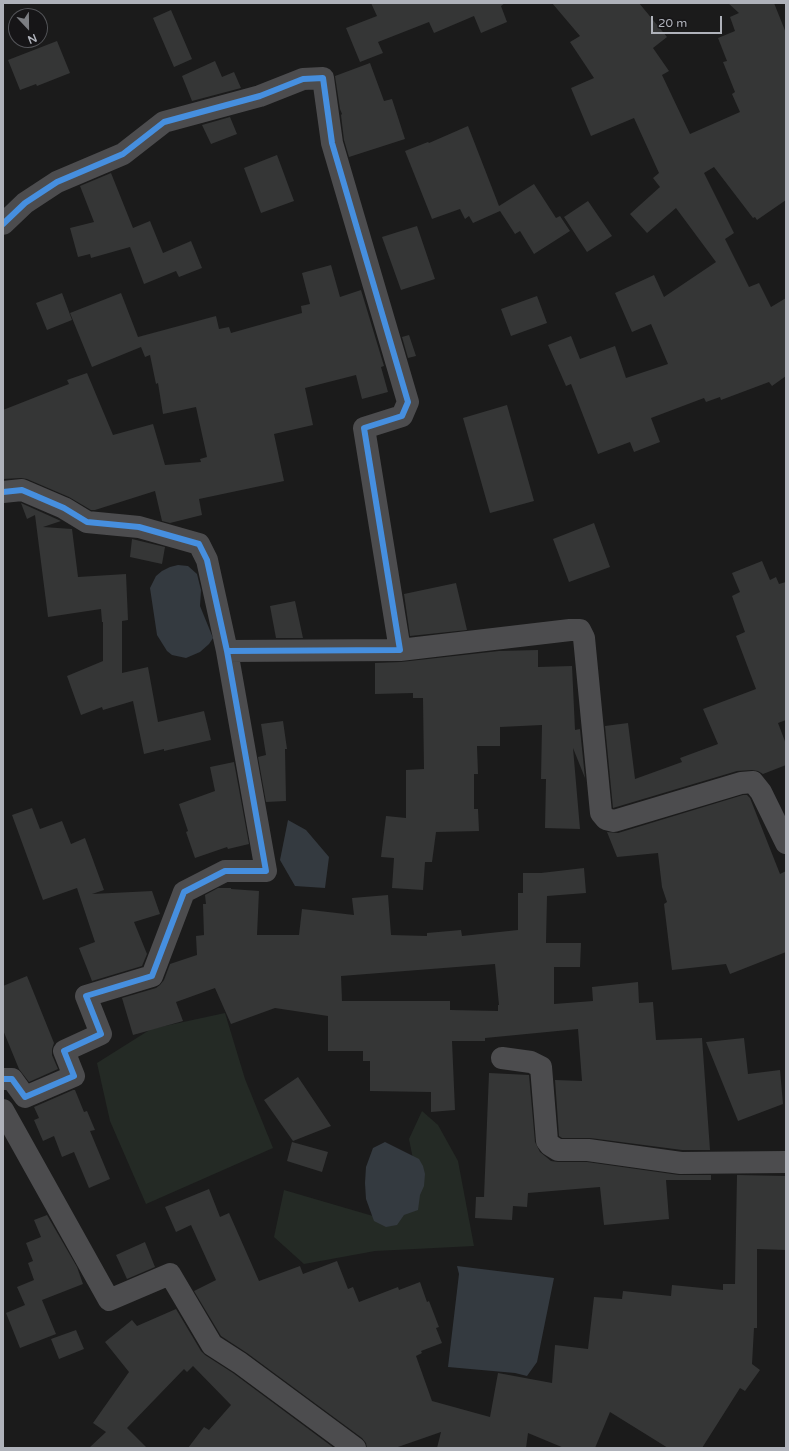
<!DOCTYPE html>
<html>
<head>
<meta charset="utf-8">
<style>
  body { margin:0 }
  #map { position:relative; width:789px; height:1451px; overflow:hidden; background:#1b1b1b; font-family:"Varela Round",sans-serif }
  canvas { display:block }
  .frame { position:absolute; inset:0; border:4px solid #afb2ba; pointer-events:none }
  .north { position:absolute; left:8px; top:8px; width:40px; height:40px; box-sizing:border-box; background:#161517; border:1px solid #535458; border-radius:50%; rotate:158deg; font-size:11px; font-weight:700; line-height:16px; text-align:center; color:#afb2ba }
  .north::after { content:''; display:block; margin:auto; width:14px; height:18px; background:#7b7d82; clip-path:polygon(50% 0,100% 100%,50% 72%,0 100%) }
  .scale { position:absolute; left:651px; top:16px; width:71px; height:18px; box-sizing:border-box; border:2px solid #afb2ba; border-top:0; padding-left:5px; font-size:12px; line-height:14px; white-space:nowrap; color:#afb2ba; -webkit-text-stroke:3px #161517; paint-order:stroke }
</style>
</head>
<body>
<div id="map">
<canvas width="789" height="1451"></canvas>
<div class="frame"></div>
<div class="north">N</div>
<div class="scale">20 m</div>
</div>
<script>
const g = document.querySelector('canvas').getContext('2d');
g.lineJoin = 'round';
function fillPath(path, color) { g.fillStyle = color; g.fill(path, 'evenodd'); }
const poly = rows => new Path2D(rows.map(r => 'M' + r).join(''));
function stroke(path, color, width, dash) { g.strokeStyle = color; g.lineWidth = width; g.lineCap = dash ? 'butt' : 'round'; g.setLineDash(dash || []); g.stroke(path); }
const green = poly([
  [225,1013,245,1079,273,1148,146,1204,110,1121,97,1063,151,1029],
  [422,1111,438,1125,458,1161,474,1246,375,1251,304,1264,274,1237,284,1190,390,1221,419,1189,409,1139]
]);
const water = poly([
  [178,565,188,566,197,574,201,590,200,606,213,638,209,644,200,652,186,658,172,655,167,651,157,635,150,588,156,576,162,571,170,567],
  [288,820,306,830,329,857,325,888,295,886,280,860],
  [385,1142,419,1159,423,1166,425,1174,424,1186,420,1195,418,1210,404,1215,397,1225,386,1227,374,1221,366,1199,365,1183,366,1167,373,1148],
  [457,1266,554,1278,537,1362,527,1376,515,1373,448,1367,459,1274]
]);
const building = poly([
  [371,3,505,3,501,6,507,22,481,33,474,16,434,33,429,22,378,42,383,53,360,62,346,28,377,16],
  [552,3,639,3,667,37,653,48,669,71,662,75,690,134,740,112,732,94,735,92,723,62,727,61,718,38,735,31,730,17,739,13,728,3,774,3,786,33,786,200,757,220,755,217,753,218,714,167,704,173,734,233,725,239,749,287,759,283,771,307,786,298,786,376,772,386,769,382,721,400,720,397,706,402,704,398,651,418,660,442,634,452,630,442,598,454,571,384,566,386,548,345,571,336,580,359,615,346,626,378,668,364,651,324,632,332,615,293,654,275,664,297,716,262,676,208,647,233,630,214,660,187,653,178,659,173,634,118,591,136,571,88,594,78,570,42,580,36],
  [171,10,192,59,174,67,153,18],
  [57,41,70,73,37,86,36,84,20,90,8,60],
  [215,61,222,77,234,72,241,88,192,101,182,76],
  [370,63,384,101,392,99,405,139,349,157,344,140,341,115,342,114,340,109,335,76],
  [230,117,237,134,211,144,202,125],
  [468,126,499,206,534,184,556,218,560,216,570,231,534,254,520,231,515,234,500,211,473,223,469,216,465,219,460,209,432,219,405,151,428,142,429,143],
  [277,155,294,201,261,213,244,168],
  [111,173,133,228,150,221,163,253,191,241,202,268,179,277,176,271,144,284,130,247,91,258,90,254,78,257,70,228,94,222,80,186],
  [588,201,612,236,587,252,564,217],
  [417,226,435,279,401,290,382,237],
  [331,265,340,297,361,290,384,366,381,367,388,392,362,399,356,375,305,388,313,425,274,434,284,481,199,499,202,515,170,523,162,521,155,491,95,510,91,510,69,497,27,479,21,478,3,479,3,410,69,384,67,380,87,373,113,435,153,424,165,465,201,462,200,459,207,457,196,407,163,414,158,383,156,384,150,355,145,357,141,347,92,367,70,313,121,293,138,337,216,316,219,329,229,327,231,333,302,313,301,306,310,304,302,273],
  [62,293,72,320,47,330,36,303],
  [537,296,547,323,511,336,501,309],
  [409,335,416,356,408,358,402,337],
  [507,405,534,501,490,513,463,418],
  [21,503,61,521,43,527,72,529,78,577,126,574,128,620,122,621,122,673,148,667,158,722,204,711,211,740,164,751,164,749,144,754,133,701,103,710,102,707,81,715,67,676,103,661,103,622,102,622,101,609,48,617,35,515,27,519],
  [594,523,610,567,569,582,553,539],
  [132,539,165,547,162,564,130,557],
  [762,561,770,580,776,577,779,584,786,582,786,720,778,723,786,744,786,765,763,774,758,771,752,770,737,771,613,808,605,726,628,723,635,779,682,762,680,758,718,744,703,709,756,689,736,636,745,632,732,596,740,592,732,573],
  [456,583,467,630,410,636,404,594],
  [295,601,303,638,276,638,270,606],
  [538,650,538,667,572,666,575,730,580,729,585,778,573,748,580,829,545,828,546,779,541,779,542,725,500,727,500,746,477,746,478,774,474,774,474,809,478,809,479,831,436,832,432,862,425,862,423,890,392,888,394,858,381,857,386,816,406,818,406,770,424,769,423,698,413,698,413,693,375,694,375,663,401,662,499,651],
  [283,721,287,749,285,749,286,801,266,802,258,757,266,755,261,724],
  [234,762,249,844,228,849,227,847,195,858,186,832,188,831,179,804,215,791,210,767],
  [743,795,747,795,750,798,780,874,786,871,786,952,730,974,726,964,672,970,664,904,667,902,662,887,658,853,617,857,607,832,618,833],
  [32,808,40,829,62,821,71,844,85,838,104,890,92,894,152,891,160,914,134,922,147,954,142,966,92,981,79,948,95,942,77,888,43,900,12,815],
  [584,868,586,893,547,896,546,943,581,943,580,967,554,967,554,1004,593,1001,592,987,638,982,639,1003,653,1002,656,1040,702,1038,710,1150,682,1150,590,1138,562,1138,559,1136,555,1080,582,1081,578,1029,485,1038,485,1041,452,1041,455,1110,431,1112,431,1092,370,1091,370,1061,363,1061,363,1051,328,1051,328,1016,275,1008,231,1024,215,988,176,1002,183,1021,133,1035,122,998,156,988,160,985,164,980,170,964,197,955,196,936,204,935,203,904,206,904,205,895,218,888,231,888,231,889,259,891,257,935,299,935,302,909,354,915,352,898,388,895,391,935,427,936,427,933,461,930,462,936,518,930,518,893,523,893,523,873,541,873],
  [495,964,499,1005,498,1005,498,1011,450,1010,450,1001,342,1001,341,976],
  [27,976,54,1043,52,1049,52,1055,58,1069,29,1082,19,1069,3,1030,3,986],
  [744,1038,748,1074,780,1070,783,1104,738,1121,706,1042],
  [489,1073,529,1075,535,1142,540,1152,551,1161,558,1162,587,1162,679,1175,711,1175,711,1180,666,1180,669,1219,604,1225,600,1187,528,1193,527,1207,513,1206,512,1220,475,1218,476,1197,484,1197],
  [298,1077,331,1126,293,1141,264,1100],
  [73,1090,75,1090,84,1112,87,1111,95,1130,90,1131,110,1179,89,1188,74,1152,62,1157,54,1136,43,1141,34,1120,39,1118,34,1107],
  [292,1142,328,1152,322,1172,287,1161],
  [737,1175,786,1176,786,1250,757,1249,757,1328,754,1328,752,1364,760,1370,745,1391,740,1388,702,1448,668,1448,610,1412,595,1448,564,1448,528,1433,526,1448,437,1448,441,1432,395,1448,367,1448,366,1443,362,1438,247,1353,221,1336,194,1291,216,1280,191,1225,176,1232,165,1207,209,1189,220,1217,229,1213,259,1281,300,1266,303,1274,337,1261,348,1289,353,1287,359,1302,398,1287,399,1290,420,1282,427,1302,429,1301,439,1327,436,1328,442,1343,421,1351,422,1353,416,1356,432,1401,490,1417,498,1373,552,1383,555,1345,588,1349,594,1297,622,1299,623,1291,671,1296,672,1285,723,1290,723,1284,735,1284],
  [47,1215,77,1267,83,1284,42,1300,56,1334,20,1348,6,1313,25,1305,17,1287,34,1280,28,1263,33,1261,26,1243,41,1237,34,1220],
  [145,1242,155,1267,127,1279,116,1255],
  [176,1309,201,1351,205,1355,233,1373,334,1448,188,1448,204,1427,209,1430,231,1405,193,1366,187,1372,184,1369,127,1428,147,1448,89,1448,106,1432,93,1423,129,1372,105,1342,132,1320,137,1326],
  [76,1330,84,1349,59,1359,51,1339]
]);
const minor = poly([
  [3,224,25,203,57,182,123,154,164,122,260,96,303,79,323,78,332,143,408,402,402,416,364,428,400,650,227,651],
  [3,492,22,490,64,508,87,522,139,527,199,544,207,560,227,651,266,871,225,871,184,892,152,976,86,996,101,1034,64,1051,74,1076,25,1097,12,1079,3,1079],
  [400,650,570,630,580,630,584,638,601,813,606,819,614,821,741,783,753,782,761,792,786,843],
  [502,1058,531,1062,541,1067,547,1141,550,1145,558,1150,588,1150,681,1163,786,1162],
  [3,1110,109,1300,170,1274,212,1345,240,1363,355,1448]
]);
const cycleway = poly([
  [3,224,25,203,57,182,123,154,164,122,260,96,303,79,323,78,332,143,408,402,402,416,364,428,400,650,227,651],
  [3,492,22,490,64,508,87,522,139,527,199,544,207,560,227,651,266,871,225,871,184,892,152,976,86,996,101,1034,64,1051,74,1076,25,1097,12,1079,3,1079]
]);
fillPath(green, '#242a25');
fillPath(water, '#343a40');
fillPath(building, '#353636');
stroke(minor, '#4c4c4e', 22);
stroke(cycleway, '#468fdf', 6);
</script>
</body>
</html>
